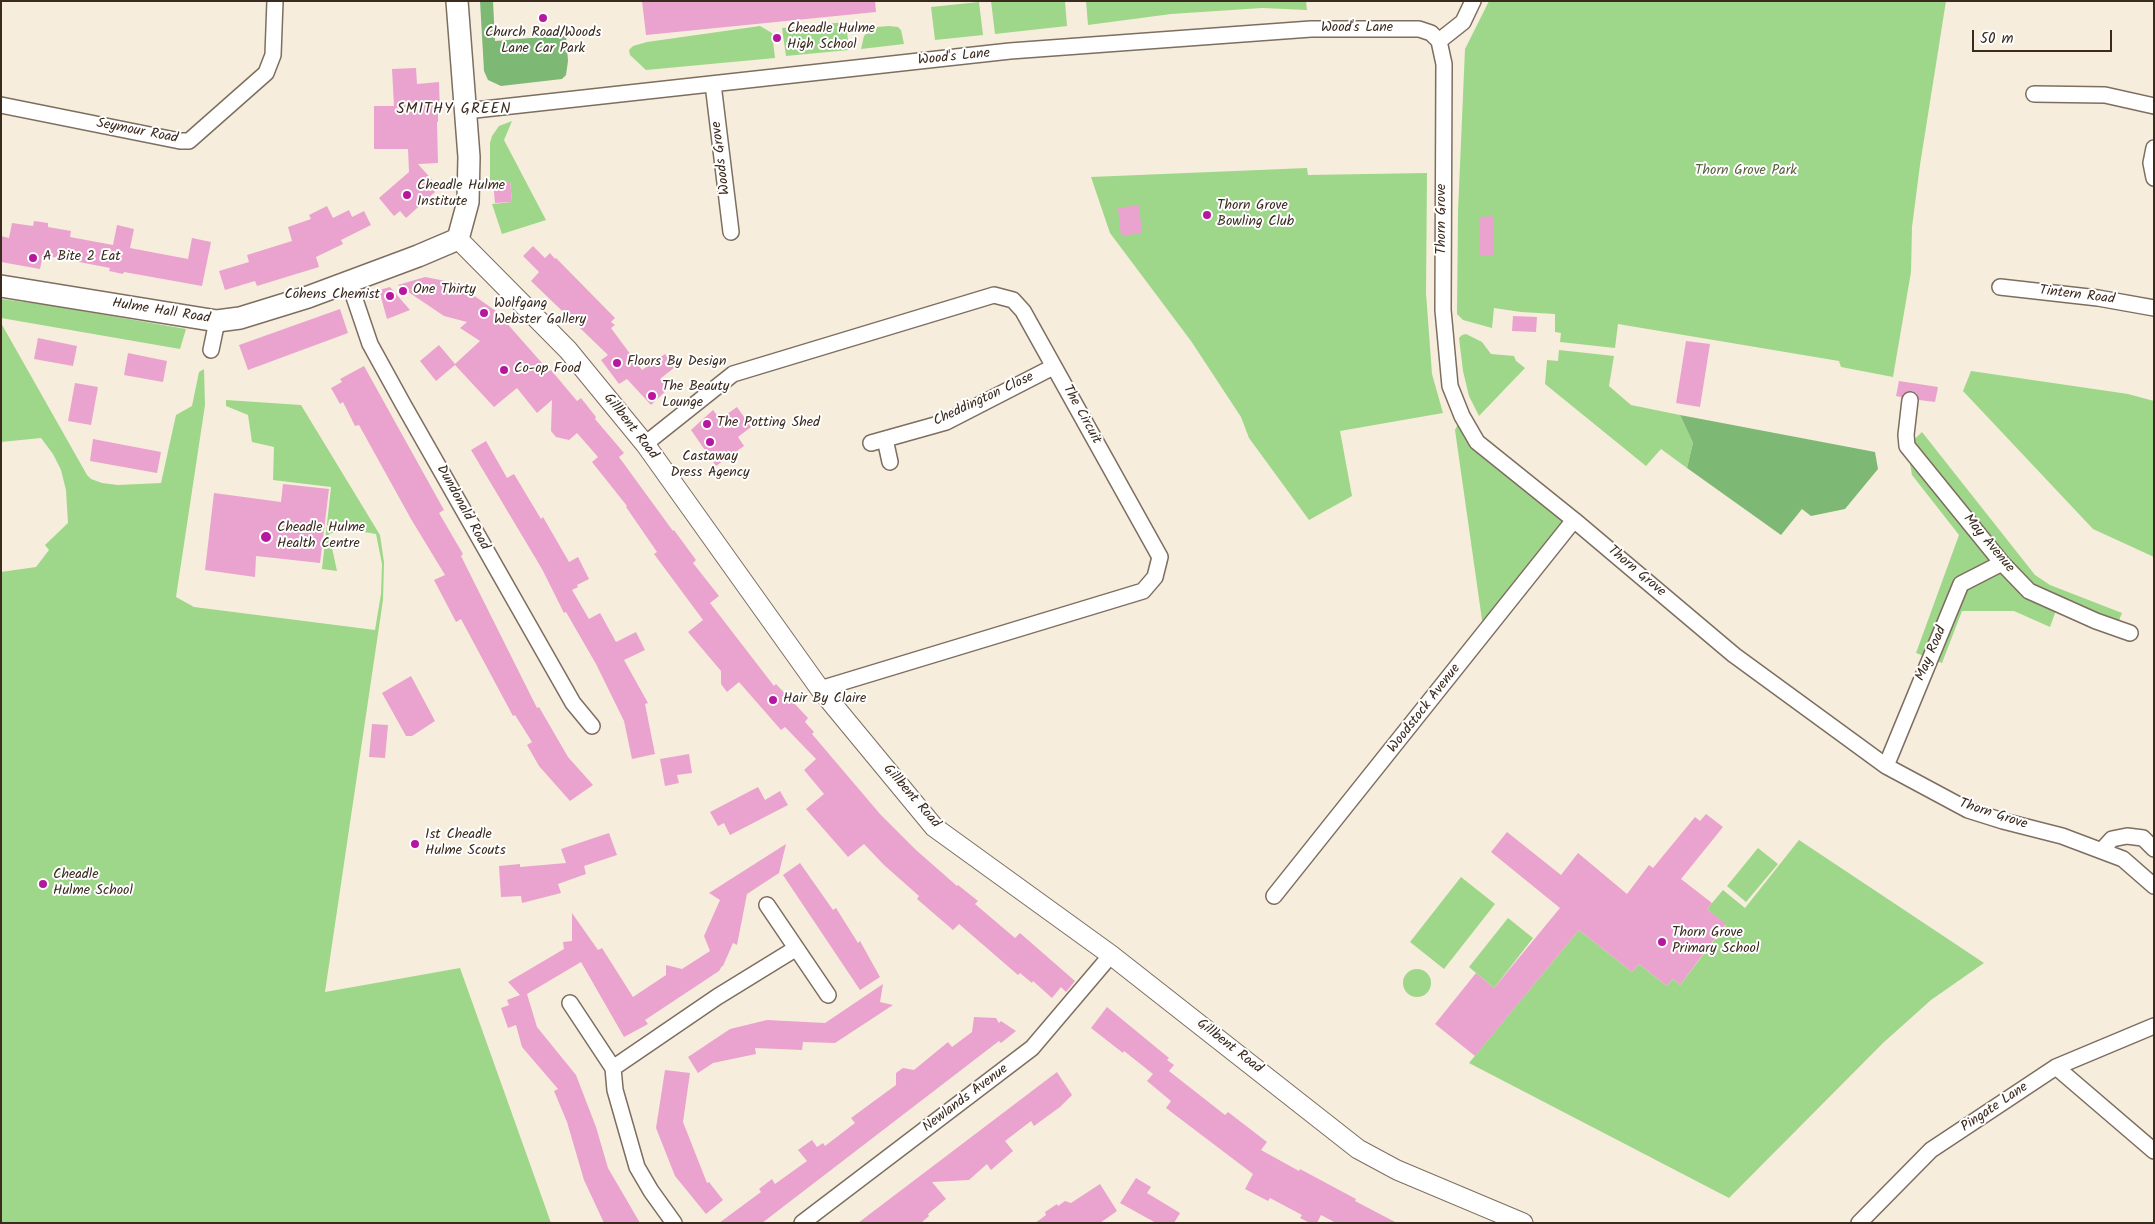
<!DOCTYPE html>
<html>
<head>
<meta charset="utf-8">
<style>
  body { margin:0 }
  #map { position:relative; width:2155px; height:1224px; overflow:hidden; background:#f7eddc; font-family:Kalam,sans-serif }
  canvas { display:block }
  .frame { position:absolute; inset:0; border:2px solid #3b2a1e; pointer-events:none }
  .scale { position:absolute; left:1972px; top:30px; width:140px; height:22px; box-sizing:border-box; border:2px solid #3b2a1e; border-top:0; padding-left:6px; font-size:15px; line-height:18px; white-space:nowrap; color:#3b2a1e; -webkit-text-stroke:4px #fff; paint-order:stroke }
</style>
</head>
<body>
<div id="map">
<canvas width="2155" height="1224"></canvas>
<div class="frame"></div>
<div class="scale">50 m</div>
</div>
<script>
const g = document.querySelector('canvas').getContext('2d');
g.lineJoin = 'round';
function fillPath(path, color) { g.fillStyle = color; g.fill(path, 'evenodd'); }
const poly = rows => new Path2D(rows.map(r => 'M' + r).join(''));
function stroke(path, color, width, dash) { g.strokeStyle = color; g.lineWidth = width; g.lineCap = dash ? 'butt' : 'round'; g.setLineDash(dash || []); g.stroke(path); }
function write(font, color, halo, rows, align = 'center') {
  g.font = font + ' Kalam,sans-serif'; g.lineWidth = 4; g.setLineDash([]); g.textBaseline = 'middle'; g.strokeStyle = halo; g.fillStyle = color; for (const [text, x, y, turn = 0] of rows) {
    g.save(); g.translate(x, y); g.rotate((+turn || 0) * Math.PI / 180); g.textAlign = isNaN(turn) ? turn : align; if (halo) g.strokeText(text, 0, 0); g.fillText(text, 0, 0); g.restore();
  }
}
const green = poly([
  [991,1,1065,1,1067,26,995,34],
  [1086,1,1306,1,1307,10,1262,8,1171,14,1088,25],
  [1489,1,1946,1,1920,165,1912,227,1911,272,1893,377,1841,367,1839,361,1618,324,1615,348,1560,342,1561,333,1555,332,1555,314,1521,312,1494,308,1492,328,1463,320,1457,314,1458,211,1465,49],
  [979,2,983,35,935,40,931,7],
  [846,22,849,50,786,56,782,28],
  [760,26,772,33,775,58,646,70,630,55,629,50,633,46,647,42],
  [889,26,898,27,901,30,904,44,861,49,864,36,868,32,877,27],
  [512,121,504,140,546,220,502,234,492,204,512,202,510,181,490,183,490,143,492,136,499,126],
  [1307,168,1308,175,1427,173,1426,293,1432,374,1443,413,1340,431,1352,496,1309,520,1249,438,1241,417,1191,341,1110,233,1091,177],
  [1,299,48,305,186,329,180,349,1,318],
  [1,323,87,475,91,479,102,483,118,485,161,483,176,415,192,406,199,372,204,369,205,405,176,597,194,607,375,630,381,594,382,564,376,534,346,529,329,534,337,571,322,569,331,487,273,480,274,447,252,442,248,415,226,406,226,400,301,405,380,535,384,562,383,600,325,992,460,968,551,1223,1,1223,1,572,36,567,49,550,45,545,68,523,66,490,61,470,53,454,41,438,1,442],
  [1466,334,1482,342,1491,354,1514,356,1516,361,1525,368,1479,416,1469,396,1463,371,1459,338,1462,335],
  [1559,350,1614,356,1609,386,1631,405,1680,415,1693,443,1687,468,1661,449,1646,466,1545,384,1547,360,1558,361],
  [1971,371,2128,394,2154,401,2154,557,2093,529,1963,391],
  [1462,416,1477,442,1574,520,1484,634,1455,430],
  [1922,432,2035,575,2050,585,2122,613,2116,628,2058,605,2050,627,2014,611,1962,611,1942,663,1916,653,1959,535,1912,475,1907,446],
  [1799,840,1984,963,1931,1000,1883,1043,1729,1198,1469,1063,1579,930,1632,972,1639,964,1667,986,1673,979,1680,985,1726,925,1707,909,1723,890,1745,908],
  [1758,848,1778,864,1746,902,1727,886],
  [1461,877,1495,904,1444,969,1410,942],
  [1508,918,1533,938,1494,988,1469,967],
  '1403 983a14 14 0 1 1 28 0a14 14 0 1 1-28 0Z'
]);
const forest = poly([
  [480,1,493,1,495,41,566,35,568,61,566,75,562,79,501,86,488,80,484,71],
  [1680,415,1875,452,1878,469,1845,509,1811,516,1802,509,1781,535,1687,468,1693,443]
]);
const building = poly([
  [642,1,875,1,876,12,646,35],
  [416,68,417,84,439,82,440,113,438,113,438,122,437,122,438,163,418,164,435,183,431,188,435,192,406,218,400,211,394,216,379,198,409,172,408,149,374,149,374,106,394,106,392,69],
  [510,181,512,202,495,203,493,182],
  [1139,205,1142,233,1121,236,1118,208],
  [327,206,333,218,349,210,352,217,364,211,371,225,341,240,343,244,316,257,319,267,257,286,255,281,225,290,219,271,249,262,247,255,292,241,288,227,311,219,309,215],
  [1494,216,1494,255,1480,255,1479,217],
  [34,221,48,223,48,227,71,231,70,237,113,245,117,225,134,229,130,248,188,259,192,238,211,242,202,286,124,272,123,274,109,271,110,268,43,255,40,269,1,262,1,236,9,238,12,223,33,226],
  [533,246,545,258,550,253,555,259,556,258,615,318,611,322,615,325,611,328,642,370,665,354,675,367,660,379,669,388,651,405,627,379,619,384,601,360,608,355,531,281,539,272,523,256],
  [425,277,456,283,496,311,549,371,551,370,577,401,581,398,596,417,595,419,624,453,619,457,673,531,674,530,696,560,693,563,719,596,710,603,774,686,776,684,808,718,805,722,814,732,812,734,880,814,916,850,957,886,958,885,978,901,975,904,1015,938,1020,933,1075,981,1066,992,1061,987,1052,998,1033,981,1032,983,1020,973,1018,975,959,924,953,930,917,899,919,896,884,865,864,844,848,857,842,850,806,809,824,794,804,770,816,759,785,727,781,730,739,682,727,692,721,684,721,671,688,632,703,620,654,554,657,552,626,507,627,506,592,462,598,457,577,433,569,440,556,437,551,431,552,400,537,413,517,388,494,407,455,365,436,381,420,361,439,345,455,364,480,341,460,328,467,322,444,316,398,285],
  [390,287,410,310,387,319,379,290],
  [340,309,348,333,248,370,239,345],
  [1513,316,1537,317,1536,332,1512,331],
  [38,338,77,346,73,366,34,359],
  [1686,341,1710,344,1700,407,1676,403],
  [128,353,167,361,163,382,124,375],
  [364,366,444,510,439,513,463,554,461,556,537,708,539,707,568,757,593,785,570,801,539,766,527,745,532,742,515,715,513,716,461,619,456,622,434,580,445,575,411,519,359,425,355,426,343,402,340,404,331,388,342,382,340,379],
  [1899,381,1938,387,1935,402,1919,400,1916,393,1912,391,1906,392,1901,397,1896,396],
  [75,383,98,387,91,425,68,421],
  [737,407,751,427,738,437,744,446,716,466,691,430,713,410,720,419],
  [93,439,161,452,157,473,90,461],
  [486,441,507,478,514,474,541,519,543,517,569,562,578,557,589,579,577,585,578,587,572,590,589,619,600,613,616,642,636,632,645,650,624,660,648,703,645,704,655,754,632,759,624,721,596,664,566,612,564,613,542,569,471,450],
  [283,484,329,489,320,563,256,556,255,577,205,570,214,493,281,502],
  [411,676,435,721,412,736,406,736,382,693],
  [372,724,388,725,385,758,369,757],
  [689,754,692,773,677,775,679,783,665,786,660,759],
  [758,787,765,800,780,791,788,805,730,835,724,823,718,826,710,812],
  [1706,814,1723,827,1681,879,1712,903,1707,909,1726,924,1680,985,1673,979,1667,986,1639,964,1632,972,1579,930,1475,1056,1435,1024,1476,973,1494,988,1560,908,1491,852,1507,832,1561,875,1578,853,1627,894,1649,865,1653,868,1695,817,1700,821],
  [609,833,617,855,584,866,586,874,558,884,561,893,522,903,521,896,501,897,499,866,520,864,520,867,566,863,561,849],
  [786,844,779,873,747,894,737,945,733,943,723,966,722,966,719,971,645,1020,648,1024,624,1037,581,962,527,994,537,1027,576,1075,596,1127,608,1168,640,1223,604,1223,584,1180,567,1122,554,1091,558,1089,522,1047,516,1025,508,1028,501,1008,509,1005,507,1000,520,995,508,982,564,949,563,942,572,941,572,913,598,950,602,948,633,997,666,975,666,965,682,969,710,951,704,936,720,900,709,893],
  [800,863,833,910,836,908,858,943,860,941,880,977,860,990,783,875],
  [883,984,880,1002,893,1005,835,1043,803,1042,802,1050,755,1048,756,1054,713,1063,698,1073,688,1057,730,1029,767,1020,825,1023],
  [1107,1007,1169,1058,1167,1060,1174,1065,1169,1071,1225,1115,1228,1112,1267,1142,1261,1150,1299,1171,1300,1169,1356,1199,1355,1201,1397,1223,1336,1223,1321,1215,1317,1223,1310,1223,1300,1218,1302,1215,1270,1198,1268,1201,1245,1189,1253,1174,1166,1108,1171,1101,1147,1081,1153,1074,1124,1051,1123,1053,1091,1028],
  [974,1017,996,1018,999,1023,1001,1021,1016,1031,1001,1043,999,1041,762,1223,719,1223,761,1192,759,1189,772,1179,775,1184,807,1161,798,1150,812,1140,817,1147,823,1143,825,1146,855,1123,851,1118,896,1085,896,1073,903,1068,914,1070,948,1042,952,1047,972,1032],
  [665,1070,690,1073,683,1122,707,1183,709,1182,723,1200,706,1214,675,1176,656,1128],
  [1057,1072,1072,1095,1060,1107,1034,1126,1031,1121,1005,1141,1013,1151,991,1170,987,1164,969,1180,932,1182,946,1199,928,1214,929,1216,921,1223,858,1223],
  [1136,1178,1151,1187,1147,1193,1180,1213,1174,1223,1156,1223,1120,1203],
  [1100,1184,1117,1211,1100,1223,1035,1223,1046,1215,1045,1212,1057,1204,1058,1206,1065,1201,1071,1203]
]);
const minor = poly([
  [1439,41,1463,22,1473,1],
  [713,84,731,232],
  [2034,94,2105,95,2154,106],
  [1,105,180,141,189,141,266,73,273,55,275,1],
  [466,111,1010,51,1311,29,1419,29,1431,33,1439,41,1444,64,1443,310,1450,386,1462,416,1477,442,1574,520,1734,655,1886,766,1968,810,2003,821,2062,836,2123,859,2154,886],
  [2154,148,2151,163,2154,178],
  [349,282,370,344,403,404,573,703,592,726],
  [2000,287,2098,298,2154,308],
  [211,350,217,321],
  [1910,400,1906,435,1907,446,2002,563,2029,591,2096,621,2130,633],
  [885,439,890,462],
  [871,443,946,422,1053,367],
  [645,444,733,374,994,295,1013,300,1023,311,1160,557,1155,577,1143,591,820,689],
  [1886,766,1961,584,2002,563],
  [2102,850,2112,839,2127,836,2143,838,2154,849],
  [1274,896,1574,520],
  [767,905,828,995],
  [570,1003,613,1068],
  [2056,1067,2154,1151],
  [674,1223,651,1191,637,1167,615,1090,613,1068,717,997,795,949],
  [802,1223,1032,1048,1111,955],
  [1859,1223,1931,1150,2056,1067,2154,1026]
]);
const tertiary = poly([
  [458,239,568,350,645,444,820,689,934,827,1111,955,1358,1149,1397,1170,1523,1223]
]);
const secondary = poly([
  [1,286,217,321,240,318,308,297,418,256,458,239,468,202,469,157,457,1]
]);
const markers = [
  [543,18,5,"#b5179e"],
  [777,38,5,"#b5179e"],
  [407,195,5,"#b5179e"],
  [1207,215,5,"#b5179e"],
  [33,258,5,"#b5179e"],
  [403,291,5,"#b5179e"],
  [390,296,5,"#b5179e"],
  [484,313,5,"#b5179e"],
  [617,363,5,"#b5179e"],
  [504,370,5,"#b5179e"],
  [652,396,5,"#b5179e"],
  [707,424,5,"#b5179e"],
  [710,442,5,"#b5179e"],
  [266,537,6,"#b5179e"],
  [773,700,5,"#b5179e"],
  [415,844,5,"#b5179e"],
  [43,884,5,"#b5179e"],
  [1662,942,5,"#b5179e"]
];
const streetNames = [
  ["Wood's Lane",1357,29],
  ["Wood's Lane",954,58,-6],
  ["Seymour Road",137,132,11],
  ["Woods Grove",722,158,-97],
  ["Thorn Grove",1443,219,-90],
  ["Tintern Road",2077,296,7],
  ["Hulme Hall Road",161,312,9],
  ["Cheddington Close",984,400,-25],
  ["The Circuit",1081,415,61],
  ["Gillbent Road",630,427,52],
  ["Dundonald Road",462,508,61],
  ["May Avenue",1988,544,50],
  ["Thorn Grove",1636,572,40],
  ["May Road",1932,654,-67],
  ["Woodstock Avenue",1425,709,-52],
  ["Gillbent Road",911,797,49],
  ["Thorn Grove",1993,815,18],
  ["Gillbent Road",1229,1047,38],
  ["Newlands Avenue",966,1099,-37],
  ["Pingate Lane",1995,1108,-34]
];
const poiNames = [
  ["Cheadle Hulme",787,30],
  ["High School",787,46],
  ["Church Road/Woods",543,34,"center"],
  ["Lane Car Park",543,50,"center"],
  ["Cheadle Hulme",417,187],
  ["Institute",417,203],
  ["Thorn Grove",1217,207],
  ["Bowling Club",1217,223],
  ["A Bite 2 Eat",43,258],
  ["One Thirty",413,291],
  ["Cohens Chemist",380,296,"right"],
  ["Wolfgang",494,305],
  ["Webster Gallery",494,321],
  ["Floors By Design",627,363],
  ["Co-op Food",514,370],
  ["The Beauty",662,388],
  ["Lounge",662,404],
  ["The Potting Shed",717,424],
  ["Castaway",710,458,"center"],
  ["Dress Agency",710,474,"center"],
  ["Cheadle Hulme",277,529],
  ["Health Centre",277,545],
  ["Hair By Claire",783,700],
  ["1st Cheadle",425,836],
  ["Hulme Scouts",425,852],
  ["Cheadle",53,876],
  ["Hulme School",53,892],
  ["Thorn Grove",1672,934],
  ["Primary School",1672,950]
];
const parkNames = [
  ["Thorn Grove Park",1746,172]
];
const neighbourhoodNames = [
  ["SMITHY GREEN",454,110]
];
fillPath(green, '#9ed789');
fillPath(forest, '#7eb875');
fillPath(building, '#eaa3ce');
stroke(minor, '#7d6e60', 18);
stroke(tertiary, '#7d6e60', 21);
stroke(secondary, '#7d6e60', 24);
stroke(minor, '#fff', 15);
stroke(tertiary, '#fff', 19);
stroke(secondary, '#fff', 21);
for (const [x, y, r, color] of markers) { const dot = new Path2D(); dot.arc(x, y, r, 0, 2 * Math.PI); g.fillStyle = color; g.fill(dot); stroke(dot, '#fff', 2); }
write('14px', '#3b2a1e', '#fff', streetNames);
write('14px', '#3b2a1e', '#fff', poiNames, 'left');
write('14px', '#595e3e', '#fff', parkNames);
g.letterSpacing = '1px';
write('15px', '#3b2a1e', '#fff', neighbourhoodNames);
g.letterSpacing = '0px';
</script>
</body>
</html>
